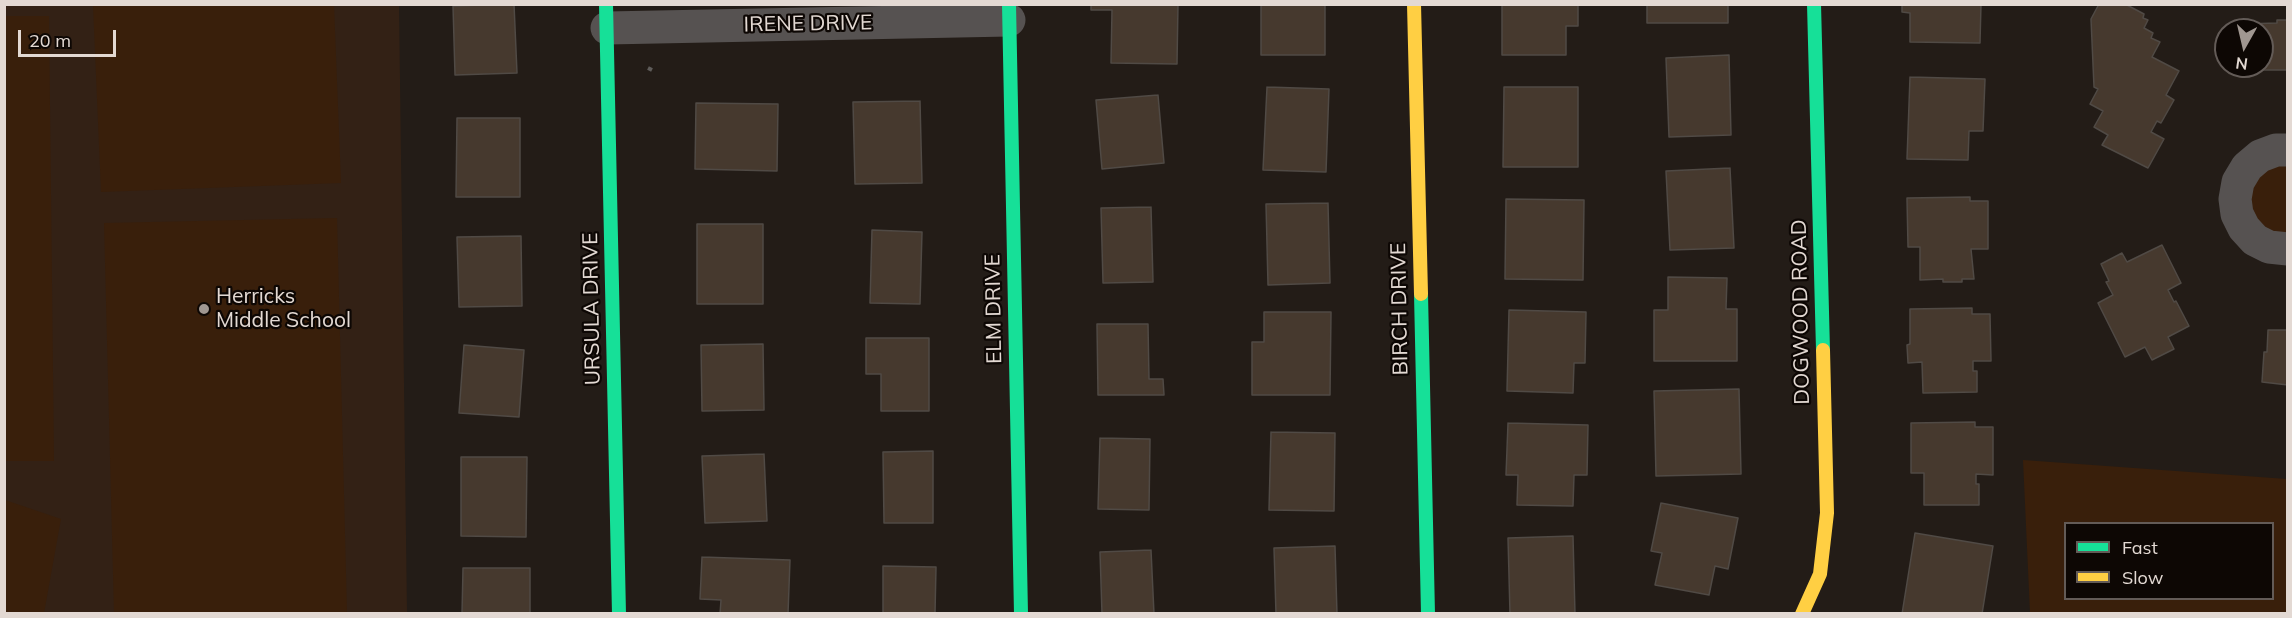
<!DOCTYPE html>
<html>
<head>
<meta charset="utf-8">
<style>
  body { margin:0 }
  #map { position:relative; width:2292px; height:618px; overflow:hidden; background:#231c17; font-family:Mulish,sans-serif }
  canvas { display:block }
  .frame { position:absolute; inset:0; border:6px solid #e3d9d3; pointer-events:none }
  .legend { position:absolute; left:2064px; top:522px; width:210px; height:78px; box-sizing:border-box; background:#0d0704; border:2px solid #635b57; margin:0; padding:8px 10px; list-style:none; font-size:18px; color:#e3d9d3 }
  .legend li { display:flex; align-items:center; gap:12px; height:30px }
  .legend b { width:30px; border:2px solid #635b57 }
  .north { position:absolute; left:2214px; top:18px; width:60px; height:60px; box-sizing:border-box; background:#0d0704; border:2px solid #635b57; border-radius:50%; rotate:188deg; font-size:16px; font-weight:700; line-height:24px; text-align:center; color:#e3d9d3 }
  .north::after { content:''; display:block; margin:auto; width:21px; height:27px; background:#a09791; clip-path:polygon(50% 0,100% 100%,50% 72%,0 100%) }
  .scale { position:absolute; left:18px; top:30px; width:98px; height:27px; box-sizing:border-box; border:3px solid #e3d9d3; border-top:0; padding-left:8px; font-size:18px; line-height:21px; white-space:nowrap; color:#e3d9d3; -webkit-text-stroke:4px #0d0704; paint-order:stroke }
</style>
</head>
<body>
<div id="map">
<canvas width="2292" height="618"></canvas>
<div class="frame"></div>
<ul class="legend">
<li><b style="height:8px;background:#16e098"></b>Fast</li>
<li><b style="height:8px;background:#ffcf43"></b>Slow</li>
</ul>
<div class="north">N</div>
<div class="scale">20 m</div>
</div>
<script>
const g = document.querySelector('canvas').getContext('2d');
g.lineJoin = 'round';
function fillPath(path, color) { g.fillStyle = color; g.fill(path, 'evenodd'); }
const poly = rows => new Path2D(rows.map(r => 'M' + r).join(''));
function stroke(path, color, width, dash) { g.strokeStyle = color; g.lineWidth = width; g.lineCap = dash ? 'butt' : 'round'; g.setLineDash(dash || []); g.stroke(path); }
function write(font, color, halo, rows, align = 'center') {
  g.font = font + ' Mulish,sans-serif'; g.lineWidth = 4.5; g.setLineDash([]); g.textBaseline = 'middle'; g.strokeStyle = halo; g.fillStyle = color; for (const [text, x, y, turn = 0] of rows) {
    g.save(); g.translate(x, y); g.rotate((+turn || 0) * Math.PI / 180); g.textAlign = isNaN(turn) ? turn : align; if (halo) g.strokeText(text, 0, 0); g.fillText(text, 0, 0); g.restore();
  }
}
const built = poly([
  [4,5,399,5,407,613,5,613]
]);
const green = poly([
  [93,5,334,5,341,183,101,192],
  [4,16,49,16,54,461,5,461],
  [2287,150,2287,249,2269,247,2238,182],
  [337,218,347,613,114,613,104,223],
  [2023,460,2287,479,2287,613,2030,613],
  [2066,524,2272,524,2272,598,2066,598],
  [5,500,61,519,44,613,5,613]
]);
const building = poly([
  [514,4,517,73,455,75,453,6,514,4],
  [1091,4,1178,4,1177,64,1111,63,1112,10,1091,10,1091,4],
  [1261,4,1325,4,1325,55,1261,55,1261,4],
  [1502,4,1578,4,1578,26,1566,26,1566,55,1502,55,1502,4],
  [1647,4,1728,4,1728,23,1647,23,1647,4],
  [1902,4,1981,4,1980,43,1910,42,1910,13,1902,12,1902,4],
  [2099,4,2125,4,2144,14,2143,18,2148,20,2144,28,2153,33,2151,38,2160,42,2152,57,2179,71,2166,95,2174,100,2161,123,2157,121,2151,132,2164,139,2148,168,2102,145,2108,135,2094,127,2103,111,2090,104,2098,89,2094,87,2091,19,2099,4],
  [2277,20,2288,20,2288,70,2262,70,2262,30,2243,30,2243,24,2277,23,2277,20],
  [1729,55,1731,135,1669,137,1666,58,1729,55],
  [1910,77,1985,79,1983,131,1969,131,1968,160,1907,159,1910,77],
  [1267,87,1329,89,1326,172,1263,170,1267,87],
  [1504,87,1578,87,1578,167,1503,167,1504,87],
  [1158,95,1164,163,1102,169,1096,100,1158,95],
  [920,101,922,183,855,184,853,102,920,101],
  [696,103,778,104,777,171,695,169,696,103],
  [457,118,520,118,520,197,456,197,457,118],
  [1730,168,1734,248,1670,250,1666,171,1730,168],
  [1970,197,1970,201,1988,201,1988,249,1971,249,1974,279,1962,279,1962,282,1943,282,1943,279,1920,280,1920,247,1908,247,1907,198,1970,197],
  [1506,199,1584,200,1583,280,1505,279,1506,199],
  [1328,203,1330,283,1268,285,1266,204,1328,203],
  [1151,207,1153,282,1103,283,1101,208,1151,207],
  [697,224,763,224,763,304,697,304,697,224],
  [872,230,922,232,920,304,870,303,872,230],
  [521,236,522,306,459,307,457,237,521,236],
  [2162,245,2181,283,2168,290,2174,302,2176,301,2189,326,2168,337,2174,349,2152,360,2145,347,2125,357,2098,303,2113,295,2106,282,2109,281,2101,264,2122,253,2127,262,2162,245],
  [1668,277,1727,278,1726,309,1737,309,1737,361,1654,361,1654,310,1668,310,1668,277],
  [1972,308,1972,314,1990,314,1991,361,1973,361,1973,371,1977,371,1977,392,1923,393,1922,362,1908,363,1907,345,1910,344,1910,309,1972,308],
  [1509,310,1586,312,1585,363,1574,363,1573,393,1507,391,1509,310],
  [1264,312,1331,312,1330,395,1252,395,1252,342,1264,342,1264,312],
  [1097,324,1148,324,1149,379,1163,379,1164,395,1098,395,1097,324],
  [2268,330,2288,330,2288,385,2262,382,2264,352,2267,352,2268,330],
  [866,338,929,338,929,411,881,411,881,374,866,374,866,338],
  [763,344,764,410,702,411,701,345,763,344],
  [464,345,524,350,519,417,459,413,464,345],
  [1739,389,1741,474,1656,476,1654,391,1739,389],
  [1975,422,1975,427,1993,427,1993,475,1976,474,1976,484,1979,484,1979,505,1924,505,1924,473,1911,473,1911,423,1975,422],
  [1508,423,1588,425,1587,475,1574,475,1573,506,1517,505,1518,475,1506,475,1508,423],
  [1271,432,1335,433,1334,511,1269,510,1271,432],
  [1100,438,1150,439,1149,510,1098,509,1100,438],
  [933,451,933,523,884,523,883,452,933,451],
  [764,454,767,521,705,523,702,456,764,454],
  [461,457,527,457,526,537,461,536,461,457],
  [1661,503,1738,518,1728,569,1715,566,1709,595,1655,585,1662,553,1651,551,1661,503],
  [1915,533,1993,546,1982,614,1902,614,1915,533],
  [1573,536,1575,614,1510,614,1508,538,1573,536],
  [1335,546,1337,614,1276,614,1274,548,1335,546],
  [1151,550,1154,614,1102,614,1100,552,1151,550],
  [702,557,790,560,788,614,720,614,721,600,700,599,702,557],
  [883,566,936,567,935,614,883,614,883,566],
  [463,568,530,568,530,614,462,614,463,568]
]);
const path = poly([
  [648,68,652,70]
]);
const street = poly([
  [607,28,1009,20],
  [2288,150,2276,150,2260,156,2247,167,2238,182,2235,199,2237,214,2244,228,2255,240,2269,247,2288,249]
]);
const fast = poly([
  [606,4,619,614],
  [1009,4,1021,614],
  [1814,4,1823,350],
  [1421,294,1428,614]
]);
const slow = poly([
  [1414,4,1421,294],
  [1802,614,1820,574,1827,513,1823,350]
]);
const markers = [
  [204,309,6,"#a09791"]
];
const streetNames = [
  ["IRENE DRIVE",808,24,-1],
  ["URSULA DRIVE",592,309,-91],
  ["ELM DRIVE",994,309,-91],
  ["BIRCH DRIVE",1400,309,-91],
  ["DOGWOOD ROAD",1801,312,-91]
];
const poiNames = [
  ["Herricks",216,297],
  ["Middle School",216,321]
];
fillPath(built, '#332115');
fillPath(green, '#391f0b');
fillPath(building, '#46392e');
stroke(building, '#504a45', 1.5);
stroke(path, '#5f5c5a', 4, [6, 3]);
stroke(street, '#565251', 33);
stroke(fast, '#16e098', 14);
stroke(slow, '#ffcf43', 14);
for (const [x, y, r, color] of markers) { const dot = new Path2D(); dot.arc(x, y, r, 0, 2 * Math.PI); g.fillStyle = color; g.fill(dot); stroke(dot, '#0d0704', 2); }
write('21px', '#e3d9d3', '#0d0704', streetNames);
write('21px', '#e3d9d3', '#0d0704', poiNames, 'left');
</script>
</body>
</html>
